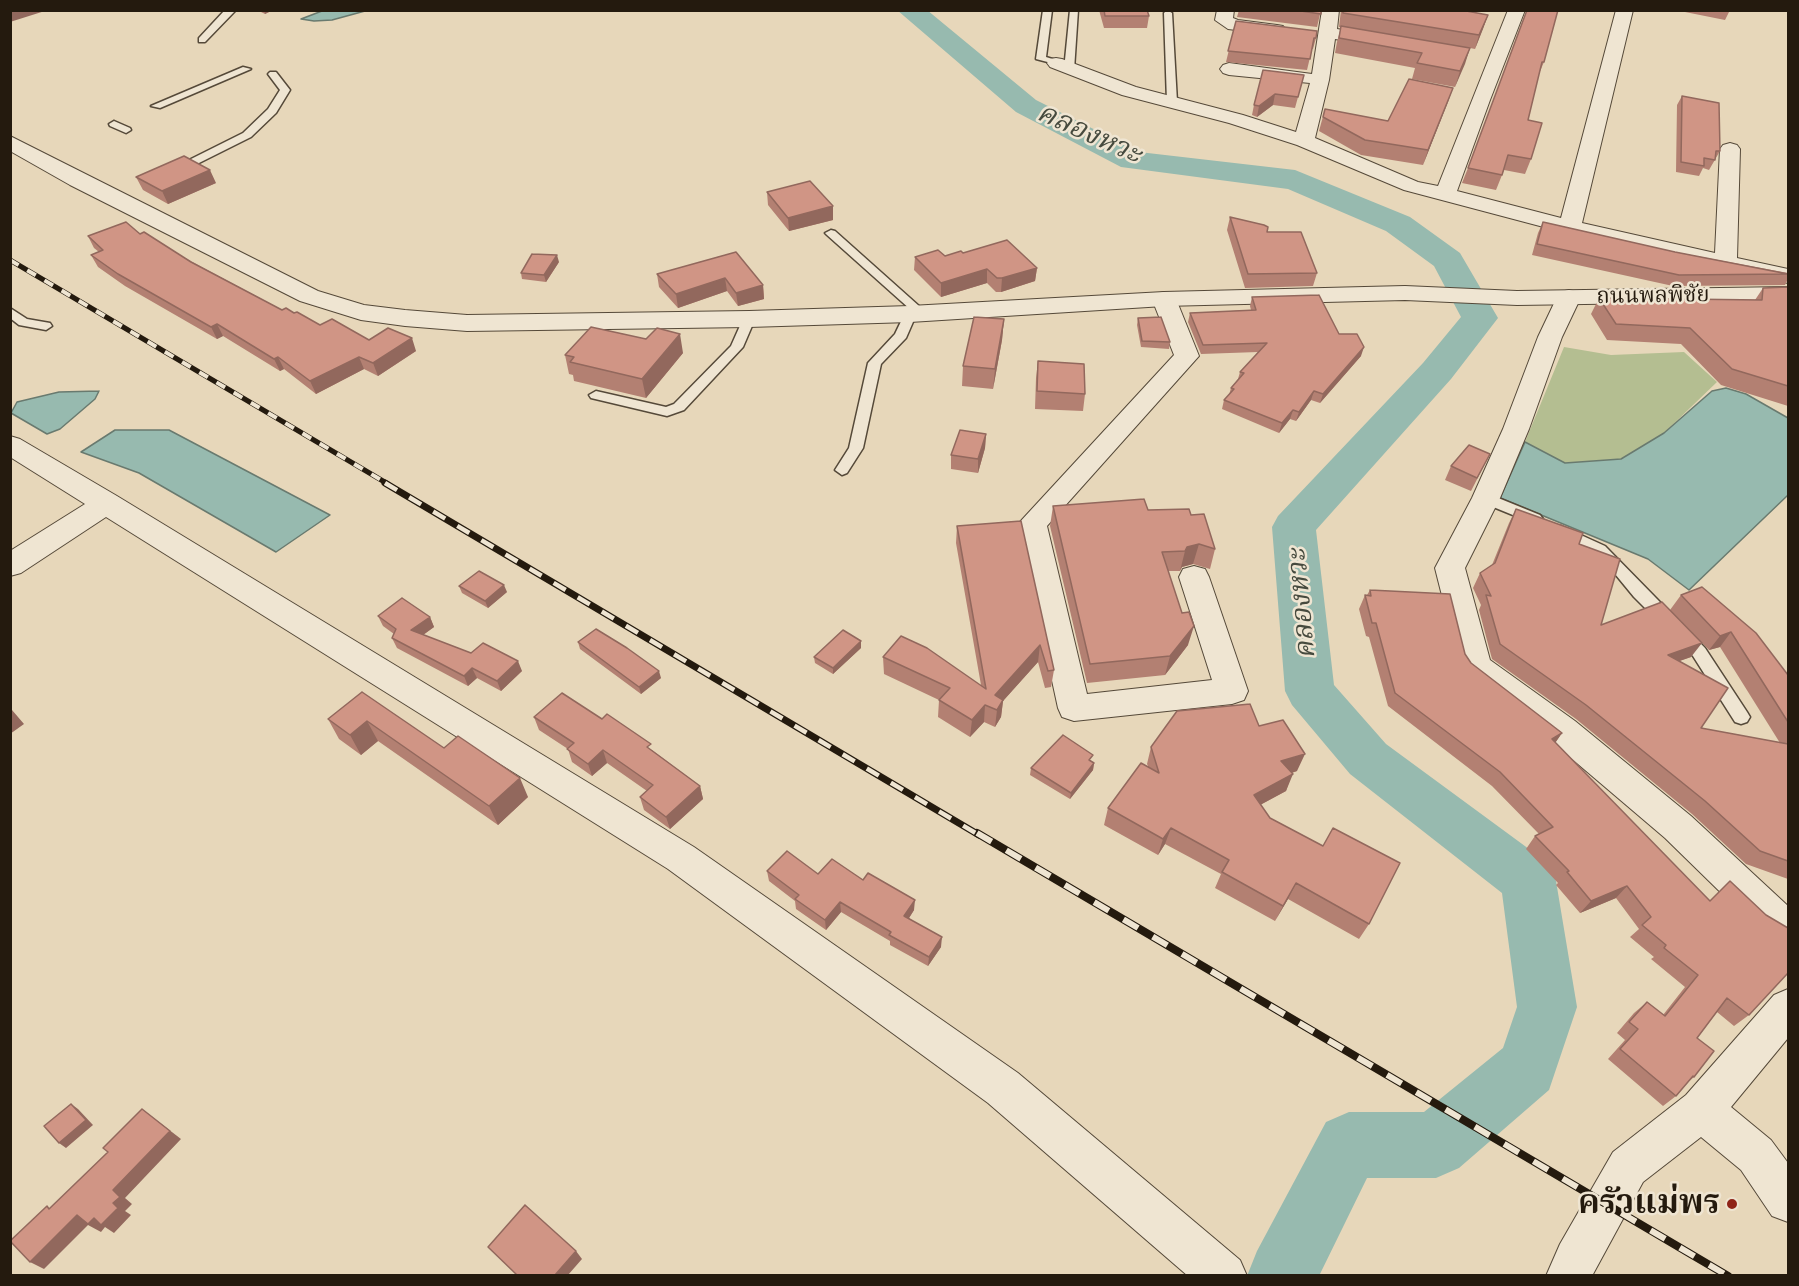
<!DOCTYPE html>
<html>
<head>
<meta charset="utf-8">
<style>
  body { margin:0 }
  #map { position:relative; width:1799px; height:1286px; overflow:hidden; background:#e7d7ba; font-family:"EB Garamond",serif }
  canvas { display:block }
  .frame { position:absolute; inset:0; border:12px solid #241a0e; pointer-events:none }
</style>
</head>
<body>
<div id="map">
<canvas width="1799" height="1286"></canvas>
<div class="frame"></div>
</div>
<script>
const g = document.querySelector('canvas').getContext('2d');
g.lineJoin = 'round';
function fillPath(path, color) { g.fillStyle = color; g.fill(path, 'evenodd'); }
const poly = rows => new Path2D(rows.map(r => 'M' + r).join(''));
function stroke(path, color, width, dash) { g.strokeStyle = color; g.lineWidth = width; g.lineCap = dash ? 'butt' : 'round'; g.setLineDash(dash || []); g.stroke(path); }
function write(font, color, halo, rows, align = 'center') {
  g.font = font + ' "EB Garamond","Noto Serif Thai",serif'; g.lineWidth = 5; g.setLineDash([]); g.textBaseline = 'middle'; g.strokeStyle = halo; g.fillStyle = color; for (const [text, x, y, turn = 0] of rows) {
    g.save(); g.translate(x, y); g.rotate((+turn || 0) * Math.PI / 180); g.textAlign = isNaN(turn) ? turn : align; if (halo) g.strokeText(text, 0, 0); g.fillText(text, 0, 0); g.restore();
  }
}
const green = poly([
  [1564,347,1611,355,1684,352,1717,382,1664,433,1621,459,1565,463,1525,442]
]);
const water = poly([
  [322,11,322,10,365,11,332,20,314,21,301,19,322,11],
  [1726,388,1746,394,1788,418,1788,495,1689,590,1648,559,1500,498,1525,442,1565,463,1621,459,1664,433,1712,391,1726,388],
  [99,391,95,399,60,429,47,434,11,413,17,402,59,392,99,391],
  [115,430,169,430,330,515,276,552,139,473,81,452,115,430]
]);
const river = poly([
  [897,10,927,10,1036,100,1139,152,1295,170,1410,217,1460,253,1498,318,1451,379,1316,530,1334,685,1386,744,1548,863,1556,881,1577,1007,1549,1090,1459,1168,1436,1178,1367,1178,1319,1276,1247,1276,1257,1251,1326,1122,1349,1112,1424,1112,1503,1048,1517,1007,1502,893,1350,774,1292,705,1285,691,1272,527,1278,516,1423,363,1461,317,1434,266,1386,231,1288,189,1121,167,1016,112,897,10]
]);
const service = poly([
  [225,10,235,11,205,42,199,42,199,38,225,10],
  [1043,10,1052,10,1046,57,1059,61,1059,65,1036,59,1043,10],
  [1070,10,1078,10,1074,70,1069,73,1064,70,1070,10],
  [1167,10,1172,13,1177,102,1172,105,1167,102,1164,13,1167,10],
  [243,67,251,69,160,108,151,106,243,67],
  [270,72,276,72,290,90,276,113,251,137,195,165,187,165,187,161,243,133,268,109,280,90,268,74,270,72],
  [114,121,130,128,131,130,126,133,110,126,109,124,114,121],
  [831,230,835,231,928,314,922,318,916,315,906,338,881,364,863,448,847,473,842,475,835,470,849,448,868,363,895,334,906,311,911,310,827,235,825,233,831,230],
  [10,308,27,319,50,323,52,326,46,330,19,325,10,318,10,308],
  [749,315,755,319,743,347,684,410,667,416,591,398,589,395,596,391,666,407,674,404,731,346,743,319,749,315],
  [1486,493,1540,515,1543,519,1535,524,1481,502,1479,498,1481,494,1486,493],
  [1561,526,1605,546,1705,648,1747,712,1750,717,1747,722,1741,724,1735,722,1693,656,1634,597,1611,569,1595,554,1556,535,1553,531,1561,526]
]);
const minor = poly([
  [1217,10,1234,10,1233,18,1238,20,1277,25,1283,26,1286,30,1283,34,1277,35,1228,29,1215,20,1217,10],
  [1322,10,1339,10,1337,29,1385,37,1388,41,1385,45,1379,46,1335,39,1329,80,1315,138,1418,182,1438,186,1508,10,1525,10,1490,100,1457,191,1561,218,1616,10,1633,10,1582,223,1715,253,1720,149,1723,145,1730,143,1737,145,1740,149,1737,258,1788,269,1788,283,1570,234,1404,190,1297,145,1229,123,1122,95,1050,67,1047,63,1050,59,1056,58,1062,59,1136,87,1243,115,1296,132,1310,83,1229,75,1223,73,1220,69,1223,65,1229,63,1312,74,1322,10],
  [1569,290,1577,292,1581,297,1562,337,1529,429,1500,498,1465,568,1490,660,1575,721,1691,816,1788,906,1788,944,1775,939,1754,925,1665,838,1551,741,1465,676,1460,667,1435,568,1472,498,1503,429,1538,337,1557,297,1561,292,1569,290],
  [1164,292,1172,294,1176,299,1199,356,1047,526,1087,694,1212,680,1179,577,1183,569,1194,566,1205,569,1209,577,1248,691,1244,700,1232,704,1074,721,1062,717,1058,708,1018,524,1174,355,1152,299,1156,294,1164,292],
  [10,436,20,439,117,496,694,847,1018,1073,1240,1260,1247,1276,1188,1276,988,1103,668,869,106,517,21,573,10,576,10,551,85,504,10,457,10,436],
  [1788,989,1788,1038,1731,1107,1771,1140,1788,1163,1788,1222,1772,1216,1741,1170,1701,1137,1643,1182,1592,1276,1546,1276,1560,1244,1613,1152,1686,1095,1774,995,1788,989]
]);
const tertiary = poly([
  [10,136,318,291,364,305,405,310,467,315,749,311,910,306,1164,292,1405,286,1517,291,1788,287,1788,301,1517,305,1405,300,1164,306,910,322,749,327,467,331,405,326,361,320,300,301,70,185,10,151,10,136]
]);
const railFar2 = poly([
  [10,260,388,484]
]);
const railFar1 = poly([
  [385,483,979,835]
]);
const rail = poly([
  [977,833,1728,1276]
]);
const wall = poly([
  [257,10,273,10,265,14],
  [1099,10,1147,10,1149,16,1147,28,1104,28],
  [1239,10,1321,10,1317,27,1237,17],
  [1341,10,1461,10,1488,15,1475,49,1470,48,1455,87,1412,79,1415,68,1335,53,1337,42,1341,27,1339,27],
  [1558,10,1544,62,1538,76,1528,120,1531,159,1525,174,1504,170,1496,190,1462,183,1468,168],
  [1675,10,1730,10,1725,20],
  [1236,21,1316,38,1313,49,1312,49,1307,70,1226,62],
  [1304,75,1295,108,1273,105,1257,117,1252,115,1254,105],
  [1453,88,1423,165,1361,155,1319,131,1325,109,1388,121],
  [1682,96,1720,151,1709,170,1703,168,1699,176,1676,172,1677,105],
  [136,177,216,183,168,204,143,190],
  [767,192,833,220,789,231,768,205],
  [1230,217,1267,232,1317,273,1313,286,1245,288,1227,230],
  [1543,222,1675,252,1788,273,1788,279,1785,285,1673,286,1532,255,1538,233],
  [140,234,282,310,294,313,320,325,369,340,416,351,378,376,364,369,316,394,284,369,280,371,223,336,217,339,125,286,98,267,91,255,99,252,94,248,88,236],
  [736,252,763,285,764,299,738,306,727,291,678,308,659,287,657,274],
  [963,253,1037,268,1035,281,1001,292,996,292,987,283,941,297,914,270,915,257,945,256],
  [559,262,546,282,522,279,521,273],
  [1788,287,1788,406,1721,385,1681,344,1607,340,1591,314,1599,298,1755,300,1763,288],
  [1252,297,1339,334,1361,356,1320,403,1311,400,1296,421,1290,419,1279,433,1222,409,1224,400,1229,395,1231,388,1238,379,1240,372,1258,352,1201,354,1188,322,1190,313,1251,310,1250,306],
  [1138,318,1170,342,1169,349,1141,347,1137,325],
  [1004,319,1002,340,993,389,962,386,963,366],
  [683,353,646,398,574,381,573,375,569,374,565,355],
  [1038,361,1085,394,1083,411,1035,409,1036,378],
  [986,434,985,448,978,473,951,469,951,455],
  [1490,454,1471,491,1445,480,1451,466],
  [1053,506,1148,510,1191,515,1215,549,1210,569,1193,564,1182,567,1180,571,1168,571,1188,645,1165,675,1087,683,1050,526],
  [1516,509,1579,544,1601,625,1691,657,1679,661,1701,728,1780,743,1720,647,1709,650,1670,610,1681,595,1788,675,1788,879,1746,864,1692,814,1576,719,1492,659,1479,610,1481,605,1473,588,1480,573,1492,565,1509,523],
  [1021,521,1054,670,1051,687,1045,688,1038,662,1003,701,1001,717,995,727,984,722,970,737,938,717,939,700,884,674,883,657,981,685,956,543,957,526],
  [459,586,507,592,488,608,462,593],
  [1370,590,1465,654,1471,663,1562,733,1555,743,1749,1015,1734,1026,1717,1012,1697,1038,1694,1077,1687,1083,1676,1096,1663,1106,1608,1059,1625,1040,1617,1033,1634,1013,1647,1002,1663,1015,1685,987,1651,959,1654,957,1630,937,1639,929,1616,898,1580,913,1556,885,1558,883,1526,849,1535,836,1539,834,1492,786,1388,706,1369,637,1366,636,1359,609,1365,595,1367,595],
  [378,616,430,617,434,627,423,635,471,653,522,671,501,691,477,678,468,686,397,648,392,638,394,634,383,626],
  [578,642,661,678,641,694,580,649],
  [861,648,833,674,815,663,814,657],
  [362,692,444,748,528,797,498,825,378,741,361,755,339,739,328,719],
  [534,717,652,750,700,786,703,799,670,829,644,810,640,797,647,791,607,763,592,776,572,762,568,749,539,730],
  [1259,726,1297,771,1292,773,1286,791,1260,805,1270,818,1369,924,1359,939,1288,899,1275,921,1215,888,1221,874,1165,844,1158,855,1104,825,1108,808,1148,766,1147,764,1151,747],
  [1092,762,1094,763,1093,770,1070,799,1030,775,1031,768],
  [767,871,818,874,863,880,914,910,909,918,941,947,928,966,890,945,890,941,841,912,826,930,796,909,795,901,769,881]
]);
const shadedWall = poly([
  [10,10,48,10,10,22],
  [264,10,273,10,265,14],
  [1488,15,1483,29,1475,49,1479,35],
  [1470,48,1465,64,1455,87,1460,71],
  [1453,88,1448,102,1423,165,1428,150],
  [1275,94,1273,105,1257,117,1259,106],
  [210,170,216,183,168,204,162,191],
  [833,206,833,220,789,231,788,218],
  [557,255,559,262,546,282,544,275],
  [1037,268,1035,281,1001,292,1002,278],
  [987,269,987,283,941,297,941,283],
  [725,278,727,291,678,308,676,294],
  [763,285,764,299,738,306,736,293],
  [1004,319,1002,340,993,389,995,369],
  [217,324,223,336,217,339,211,327],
  [680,334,683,353,646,398,642,379],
  [412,338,416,351,378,376,373,363],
  [1364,347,1361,356,1320,403,1323,394],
  [278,357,284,369,280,371,274,359],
  [359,357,364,369,316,394,310,381],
  [1314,391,1311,400,1296,421,1299,412],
  [1293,410,1290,419,1279,433,1282,423],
  [986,434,985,448,978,473,978,459],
  [1199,544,1193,564,1182,567,1180,571,1185,551,1187,547],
  [504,585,507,592,488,608,485,601],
  [430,617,434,627,416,640,411,630],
  [1194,626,1188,645,1165,675,1170,656],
  [1731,632,1720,647,1709,650,1720,636],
  [861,641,861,648,833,674,833,668],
  [1702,643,1691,657,1657,669,1668,655],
  [1040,645,1038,662,1003,701,1001,717,995,727,997,710,995,695],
  [518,661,522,671,501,691,497,681],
  [472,668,477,678,468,686,464,676],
  [659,671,661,678,641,694,639,687],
  [985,705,984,722,970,737,972,720],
  [12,710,24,724,10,734,10,712],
  [367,721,378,741,361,755,350,735],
  [1562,733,1553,746,1552,739],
  [603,750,607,763,592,776,588,764],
  [1305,754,1297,771,1274,778,1281,761],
  [1094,763,1093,770,1070,799,1071,793],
  [1293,774,1286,791,1247,812,1254,795],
  [520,778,528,797,498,825,489,806],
  [700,786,703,799,670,829,666,817],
  [1171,828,1165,844,1158,855,1163,839],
  [1296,883,1288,899,1275,921,1283,906],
  [1627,886,1616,898,1580,913,1591,901],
  [915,900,914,910,904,926,904,916],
  [840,902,841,912,826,930,825,920],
  [942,937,941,947,928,966,929,957],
  [71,1104,78,1109,93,1125,66,1148,59,1143],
  [142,1109,181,1139,125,1198,132,1204,125,1211,131,1215,114,1233,105,1227,101,1232,88,1225,44,1269,30,1262,77,1215,94,1218,113,1203,113,1190],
  [576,1251,582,1259,568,1275,555,1275]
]);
const building = poly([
  [1104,10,1147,10,1149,16,1105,16,1104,10],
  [1294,10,1321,10,1321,14,1294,10],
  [1343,10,1461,10,1488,15,1479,35,1343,13,1343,10],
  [1527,10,1558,10,1544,62,1542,62,1528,120,1542,123,1531,159,1508,155,1502,175,1468,168,1527,10],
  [1236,21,1317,31,1316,38,1314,38,1310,59,1228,51,1236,21],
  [1341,26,1470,48,1460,71,1417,63,1422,53,1339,38,1341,26],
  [1263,70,1304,75,1298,97,1275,94,1259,106,1254,105,1263,70],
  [1409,79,1453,88,1428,150,1365,140,1323,117,1325,109,1388,121,1409,79],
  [1682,96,1719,103,1720,151,1716,151,1715,160,1704,158,1704,166,1681,162,1682,96],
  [184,156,210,170,162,191,136,177,184,156],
  [810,181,833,206,788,218,767,192,810,181],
  [1230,217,1264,225,1268,227,1267,232,1301,232,1317,273,1248,274,1230,217],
  [126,222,140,234,144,232,191,262,282,310,286,308,294,313,297,312,320,325,332,319,369,340,388,328,412,338,373,363,359,357,310,381,278,357,274,359,217,324,211,327,118,274,91,255,103,250,88,236,126,222],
  [1543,222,1675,252,1788,274,1679,275,1537,244,1543,222],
  [1007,240,1037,268,1002,278,997,278,987,269,941,283,915,257,938,250,945,256,961,251,963,253,1007,240],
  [736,252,763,285,736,293,725,278,676,294,657,274,736,252],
  [532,254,557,255,544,275,521,273,532,254],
  [1788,287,1788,386,1732,369,1690,328,1616,324,1599,298,1762,300,1763,288,1788,287],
  [1319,295,1339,334,1357,334,1364,347,1323,394,1314,391,1299,412,1293,410,1282,423,1224,400,1234,389,1231,388,1244,373,1240,372,1267,343,1203,345,1190,313,1256,310,1252,297,1319,295],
  [974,317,1004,319,995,369,963,366,974,317],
  [1161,317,1170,342,1142,341,1138,318,1161,317],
  [591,327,646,339,657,328,680,334,642,379,570,362,574,357,565,355,591,327],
  [1038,361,1084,364,1085,394,1037,391,1038,361],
  [960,430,986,434,978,459,951,455,960,430],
  [1469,445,1490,454,1477,478,1451,466,1469,445],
  [1144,499,1148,510,1189,509,1191,515,1204,514,1215,549,1199,544,1187,547,1185,551,1162,552,1182,613,1189,612,1194,626,1170,656,1090,664,1053,506,1144,499],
  [1516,509,1583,533,1579,544,1620,559,1601,625,1662,602,1702,643,1668,655,1728,688,1701,728,1788,744,1788,861,1760,851,1705,801,1586,705,1500,644,1486,595,1491,596,1480,573,1495,563,1516,509],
  [1021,521,1054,670,1048,671,1040,645,995,695,1003,700,997,710,985,705,972,720,939,700,950,688,883,657,901,636,927,648,986,689,957,526,1021,521],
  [479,571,504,585,485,601,459,586,479,571],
  [1702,587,1756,633,1788,675,1788,722,1731,632,1720,636,1681,595,1702,587],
  [1370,590,1450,594,1465,654,1471,663,1562,733,1552,739,1710,901,1730,881,1766,915,1788,928,1788,973,1749,1015,1727,998,1697,1038,1714,1051,1694,1077,1693,1076,1676,1096,1620,1049,1638,1029,1629,1022,1647,1002,1665,1016,1698,975,1664,948,1666,945,1642,925,1651,917,1627,886,1591,901,1567,872,1569,871,1535,836,1553,827,1500,772,1395,693,1376,623,1372,623,1365,595,1371,596,1370,590],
  [402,598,430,617,411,630,471,653,483,643,518,661,497,681,472,668,464,676,392,638,396,629,378,616,402,598],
  [596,629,627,648,659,671,639,687,578,642,596,629],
  [843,630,861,641,833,668,814,657,843,630],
  [362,692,444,748,458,736,520,778,489,806,367,721,350,735,328,719,362,692],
  [562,693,602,719,607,714,651,744,647,747,700,786,666,817,640,797,653,785,603,750,588,764,567,749,574,743,534,717,562,693],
  [1250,704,1259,726,1283,720,1305,754,1281,761,1293,774,1254,795,1270,818,1323,846,1333,828,1400,863,1369,924,1296,883,1283,906,1222,872,1229,860,1171,828,1163,839,1108,808,1141,763,1159,773,1151,747,1177,711,1250,704],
  [1063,735,1093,755,1089,760,1094,763,1071,793,1031,768,1063,735],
  [787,851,818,874,832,859,863,880,868,873,915,900,904,916,942,937,929,957,889,935,891,932,840,902,825,920,795,899,799,895,767,871,787,851],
  [71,1104,86,1120,59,1143,44,1126,71,1104],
  [142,1109,170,1131,113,1190,120,1197,113,1203,118,1208,101,1225,94,1218,88,1224,77,1215,30,1262,10,1241,47,1206,49,1209,108,1152,103,1148,142,1109],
  [525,1205,576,1251,555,1275,517,1275,488,1247,525,1205]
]);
const markers = [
  [1732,1204,6,"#8f2418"]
];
const farStreetnames = [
  ["ถนนพลพิชัย",1653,296,-1]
];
const waterNames = [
  ["คลองหวะ",1089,134,24],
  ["คลองหวะ",1302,604,-95]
];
const nearPoinames = [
  ["ครัวแม่พร",1720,1204]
];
fillPath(green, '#b4be91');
fillPath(water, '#97baaf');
stroke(water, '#697a6f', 1.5);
fillPath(river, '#97baaf');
stroke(service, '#554939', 3);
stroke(minor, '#554939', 2);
stroke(tertiary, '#554939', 2);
fillPath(service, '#efe5d2');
fillPath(minor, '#efe5d2');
fillPath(tertiary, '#efe5d2');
stroke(railFar2, '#241a0e', 5);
stroke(railFar1, '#241a0e', 7);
stroke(rail, '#241a0e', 8);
stroke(railFar2, '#efe5d2', 4, [10]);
stroke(railFar1, '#efe5d2', 4.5, [14]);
stroke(rail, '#efe5d2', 6, [17]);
fillPath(wall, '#b38072');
fillPath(shadedWall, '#92685d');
fillPath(building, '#d09585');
stroke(building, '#92685d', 1.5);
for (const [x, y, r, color] of markers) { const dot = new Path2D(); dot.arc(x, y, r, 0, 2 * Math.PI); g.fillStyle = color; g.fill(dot); stroke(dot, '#efe5d2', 2); }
write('22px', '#241a0e', '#efe5d2', farStreetnames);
write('italic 28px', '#464a3e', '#efe5d2', waterNames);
write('bold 33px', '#241a0e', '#efe5d2', nearPoinames, 'right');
</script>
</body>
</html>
